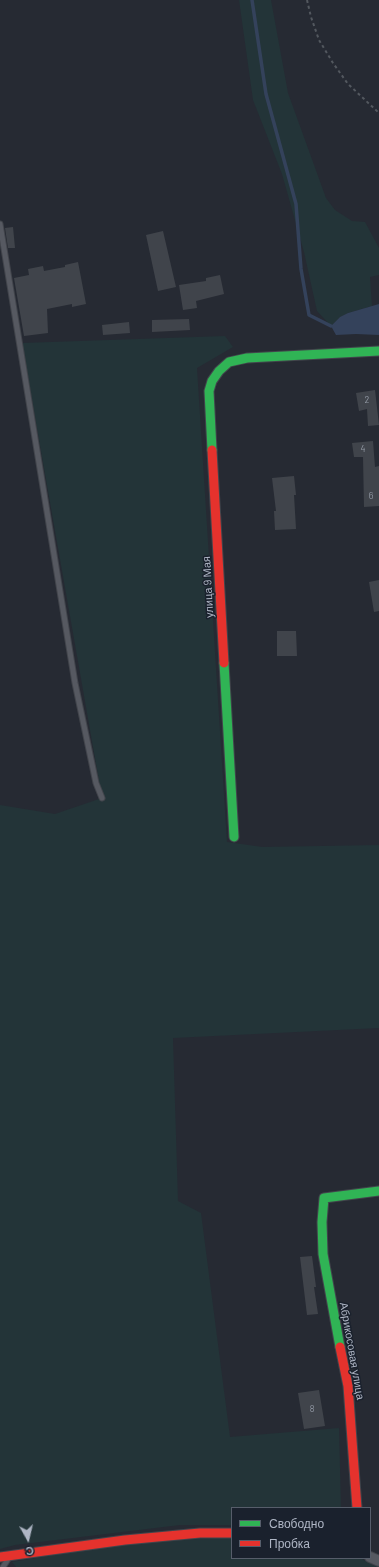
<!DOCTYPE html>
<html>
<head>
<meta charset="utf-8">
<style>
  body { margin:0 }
  #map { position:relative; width:379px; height:1567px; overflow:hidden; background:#262a33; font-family:Barlow,sans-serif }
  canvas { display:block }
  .legend { position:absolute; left:231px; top:1507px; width:140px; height:52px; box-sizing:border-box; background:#1a212d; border:1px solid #565d6a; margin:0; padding:5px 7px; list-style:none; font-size:12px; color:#afb6c5 }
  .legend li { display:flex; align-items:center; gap:8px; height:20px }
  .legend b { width:20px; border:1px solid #565d6a }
  .north { position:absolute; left:8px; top:1519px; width:40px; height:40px; -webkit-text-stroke:3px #1a212d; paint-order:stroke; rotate:172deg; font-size:11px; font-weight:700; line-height:16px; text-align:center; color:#afb6c5 }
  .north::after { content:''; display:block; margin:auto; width:14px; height:18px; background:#afb6c5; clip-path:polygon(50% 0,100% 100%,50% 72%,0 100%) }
</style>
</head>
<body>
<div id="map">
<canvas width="379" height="1567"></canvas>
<ul class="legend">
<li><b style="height:5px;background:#30b455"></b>Свободно</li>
<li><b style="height:5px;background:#e5322d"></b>Пробка</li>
</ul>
<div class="north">С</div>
</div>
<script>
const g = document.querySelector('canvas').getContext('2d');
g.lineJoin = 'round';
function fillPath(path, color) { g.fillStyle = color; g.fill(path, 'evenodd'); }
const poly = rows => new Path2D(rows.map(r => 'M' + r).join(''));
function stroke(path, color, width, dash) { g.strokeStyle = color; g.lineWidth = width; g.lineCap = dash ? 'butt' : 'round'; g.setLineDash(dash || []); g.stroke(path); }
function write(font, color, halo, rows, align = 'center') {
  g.font = font + ' Barlow,sans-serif'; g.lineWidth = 3; g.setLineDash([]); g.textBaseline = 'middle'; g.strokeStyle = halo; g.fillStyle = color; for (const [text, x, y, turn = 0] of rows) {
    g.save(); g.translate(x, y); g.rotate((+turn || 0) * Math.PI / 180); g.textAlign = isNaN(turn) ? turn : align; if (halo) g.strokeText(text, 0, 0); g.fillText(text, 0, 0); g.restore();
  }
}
const green = poly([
  [239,0,271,0,288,93,326,198,335,210,352,221,365,222,379,248,379,275,370,277,372,306,348,313,340,317,331,326,317,311,304,252,282,174,253,100],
  [225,336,233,347,197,368,227,842,262,847,379,845,379,1028,173,1038,178,1201,201,1213,230,1437,339,1428,341,1508,232,1508,232,1525,180,1525,15,1545,0,1549,0,805,55,814,102,798,22,343],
  [232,1537,232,1558,360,1558,377,1567,16,1567,12,1562,126,1543]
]);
const water = poly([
  [379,304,379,335,356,334,336,335,331,326,340,317,348,313]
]);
const stream = poly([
  [252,0,266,94,296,204,301,269,309,315,331,326]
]);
const building = poly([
  [13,227,15,248,8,248,5,228],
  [163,231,176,287,158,291,146,235],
  [78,262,86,304,72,307,72,304,47,309,48,333,24,336,14,278,29,275,28,269,43,266,44,271,65,267,65,265],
  [220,275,224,294,196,301,197,308,183,310,179,285,206,281,206,278],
  [189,319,190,330,152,332,152,320],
  [129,322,130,333,103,335,102,325],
  [375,390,379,425,368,426,367,409,359,411,356,393],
  [373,441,375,467,379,466,379,506,364,507,363,457,354,457,352,443],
  [294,476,296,495,294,495,296,529,275,530,274,511,276,511,272,478],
  [379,580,379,611,374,612,369,582],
  [277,631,296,631,297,656,277,656],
  [312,1256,316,1287,314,1287,318,1314,307,1315,300,1257],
  [319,1390,325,1426,304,1429,298,1393]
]);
const path = poly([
  [307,0,311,17,319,40,333,63,348,84,379,113]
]);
const lane = poly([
  [0,224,75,683,96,783,102,798],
  [3,1567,8,1559]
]);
const street = poly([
  [370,1557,379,1561]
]);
const fast = poly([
  [212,450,209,391,212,381,219,371,229,362,247,358,379,351],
  [224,663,234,837],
  [340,1347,323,1254,322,1222,324,1198,379,1191]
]);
const jam = poly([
  [212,450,224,663],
  [340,1347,348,1386,357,1508],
  [0,1557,125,1540,200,1533,232,1533]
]);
const numberNames = [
  ["2",367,400],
  ["4",363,449],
  ["6",371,496],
  ["8",312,1409]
];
const streetNames = [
  ["улица 9 Мая",208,587,-93],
  ["Абрикосовая улица",352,1351,80]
];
fillPath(green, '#233438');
fillPath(water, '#34425b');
stroke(stream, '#34425b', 3.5);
fillPath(building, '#40444b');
stroke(lane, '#42454c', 7);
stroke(street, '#42454c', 12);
stroke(fast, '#42454c', 11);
stroke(jam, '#42454c', 11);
stroke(path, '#53585f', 2, [3, 3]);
stroke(lane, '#565961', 5);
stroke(street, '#565961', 10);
stroke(fast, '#30b455', 9);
stroke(jam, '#e5322d', 9);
write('9px', '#939aa6', null, numberNames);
write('11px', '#afb6c5', '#1a212d', streetNames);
</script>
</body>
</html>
